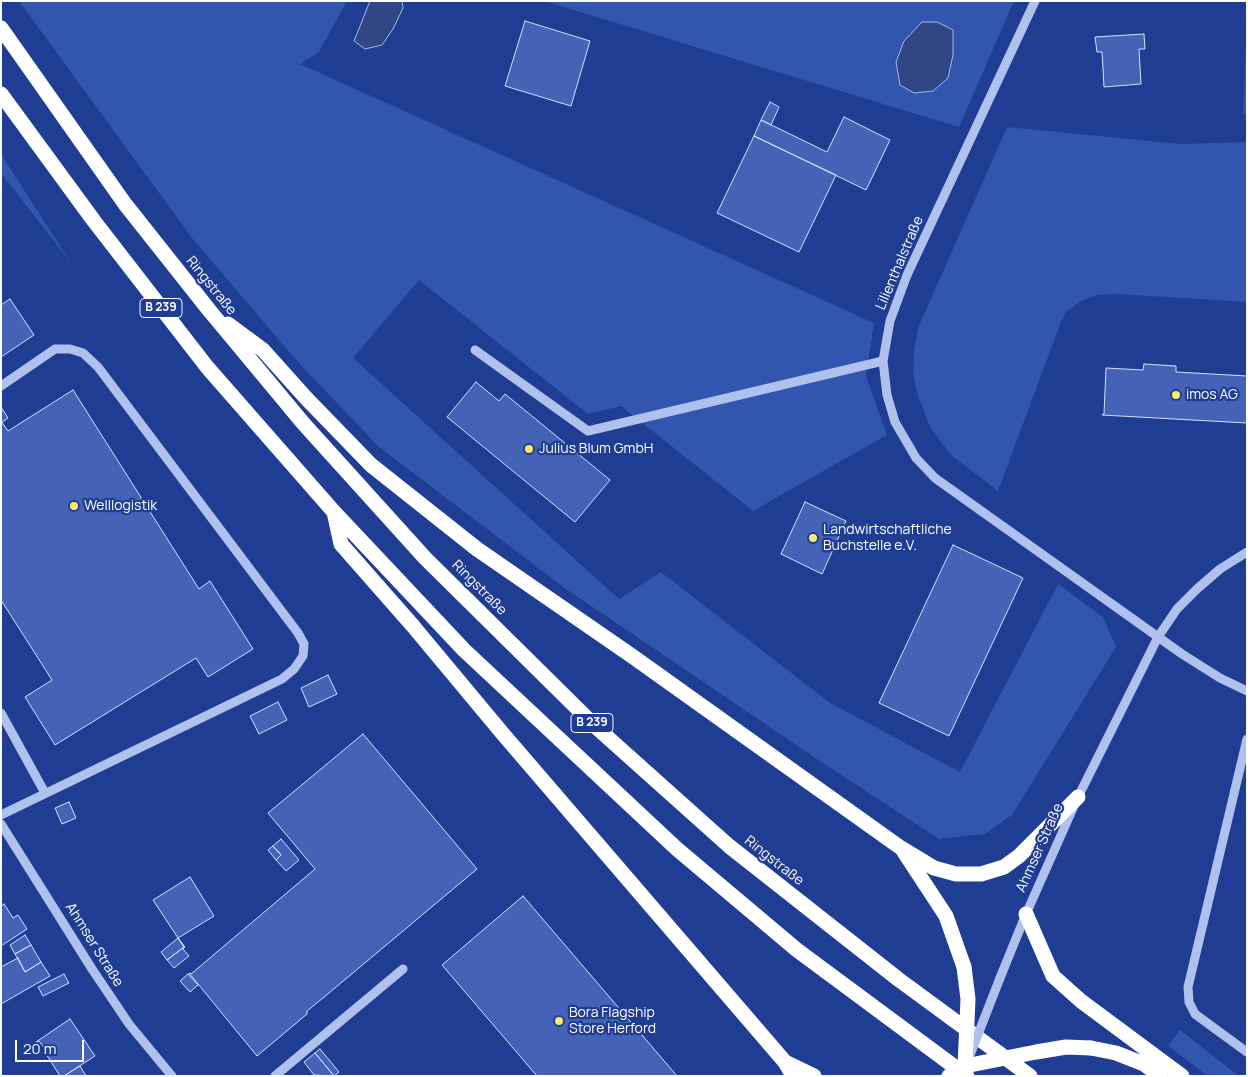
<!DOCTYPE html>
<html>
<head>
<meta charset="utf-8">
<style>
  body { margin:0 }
  #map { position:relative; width:1248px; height:1077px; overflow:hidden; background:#1f3d92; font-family:Manrope,sans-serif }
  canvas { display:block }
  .frame { position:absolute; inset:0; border:2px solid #fff; pointer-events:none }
  .scale { position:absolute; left:15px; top:1040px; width:69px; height:22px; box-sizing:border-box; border:2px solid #fff; border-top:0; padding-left:6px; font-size:15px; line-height:18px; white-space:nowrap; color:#fff; -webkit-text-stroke:4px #1f3d92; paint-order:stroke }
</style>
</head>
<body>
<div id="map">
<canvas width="1248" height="1077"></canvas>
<div class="frame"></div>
<div class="scale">20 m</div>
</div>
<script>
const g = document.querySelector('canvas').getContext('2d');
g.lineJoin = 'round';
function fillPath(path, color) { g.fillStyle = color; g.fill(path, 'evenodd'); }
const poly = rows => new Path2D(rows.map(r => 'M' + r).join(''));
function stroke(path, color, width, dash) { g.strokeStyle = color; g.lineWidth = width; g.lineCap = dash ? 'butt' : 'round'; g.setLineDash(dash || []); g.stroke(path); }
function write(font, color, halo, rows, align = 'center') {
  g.font = font + ' Manrope,sans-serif'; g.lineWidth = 4.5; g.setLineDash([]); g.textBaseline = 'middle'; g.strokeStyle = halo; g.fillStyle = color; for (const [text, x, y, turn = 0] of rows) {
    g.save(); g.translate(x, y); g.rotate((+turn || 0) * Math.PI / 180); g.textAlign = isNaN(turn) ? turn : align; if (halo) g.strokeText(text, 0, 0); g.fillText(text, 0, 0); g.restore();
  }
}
const green = poly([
  [19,1,347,1,319,52,300,64,874,323,866,376,887,435,753,511,621,406,588,414,419,280,353,358,619,599,661,572,830,703,960,772,1058,584,1103,617,1116,647,1012,815,985,834,939,839,814,757,566,589,379,447,296,360,192,238],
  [544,1,661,2,1014,1,959,127],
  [1247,23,1247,114,1243,114],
  [1007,127,1180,144,1247,142,1247,302,1117,294,1096,295,1079,302,1066,312,1061,322,998,491,951,455,930,427,917,393,913,371,914,350,918,328],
  [1,154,71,263,1,173],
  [1180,1030,1239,1076,1208,1076,1168,1046]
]);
const water = poly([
  [370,1,402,1,403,8,393,29,382,45,365,49,354,41,370,1],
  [922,22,937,22,953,30,953,55,948,78,933,91,914,93,900,85,896,62,904,41,922,22]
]);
const building = poly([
  [525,21,590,41,571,106,505,86,525,21],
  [1144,34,1145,49,1139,49,1141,84,1104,87,1102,52,1097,52,1095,37,1144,34],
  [770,102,779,107,771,125,761,120,770,102],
  [844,117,890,140,866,190,754,136,761,120,827,152,844,117],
  [754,136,836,175,799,252,717,213,754,136],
  [10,299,34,335,1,357,1,305,10,299],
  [1144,364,1176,366,1176,372,1247,376,1247,423,1102,415,1104,414,1106,368,1143,370,1144,364],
  [476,382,499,401,505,394,610,480,575,522,447,417,476,382],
  [73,390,199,589,210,581,253,649,208,677,196,658,55,745,25,697,52,680,1,600,1,421,8,431,73,390],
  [1,407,8,418,1,423,1,407],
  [805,502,846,521,822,574,781,554,805,502],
  [953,545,1023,578,949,736,879,703,953,545],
  [328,675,337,694,309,707,301,688,328,675],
  [278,702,287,720,259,734,250,716,278,702],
  [363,734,477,869,323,998,307,1011,307,1014,257,1056,189,973,191,974,315,869,268,813,363,734],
  [69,802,76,818,62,824,55,808,69,802],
  [281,839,299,860,286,871,276,860,281,855,273,846,281,839],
  [273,846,281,855,276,860,268,850,273,846],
  [190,877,214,916,178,938,153,900,190,877],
  [523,896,677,1076,537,1076,442,965,523,896],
  [4,904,13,918,18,915,27,929,1,946,1,906,4,904],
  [25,935,31,945,15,954,10,945,25,935],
  [178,938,184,947,167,960,161,952,178,938],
  [178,938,185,947,183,949,189,956,174,968,167,960,184,947,178,938],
  [31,945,41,962,25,972,15,954,31,945],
  [18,958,25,972,41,962,50,976,1,1004,1,967,18,958],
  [64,974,69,983,43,996,38,987,64,974],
  [188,974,198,985,190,992,180,981,188,974],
  [70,1019,95,1056,64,1076,60,1076,46,1054,48,1053,39,1041,36,1042,70,1019],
  [320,1049,339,1072,334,1076,315,1053,320,1049],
  [315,1053,334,1076,314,1075,304,1062,315,1053],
  [80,1066,86,1076,64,1076,80,1066]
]);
const minor = poly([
  [1035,1,907,275,890,321,883,361,887,395,895,422,916,458,935,478,1182,654,1220,678,1247,691],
  [475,350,588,431,883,361],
  [1,386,55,349,70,349,83,353,98,367,298,633,304,644,303,656,294,669,282,679,1,815],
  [1,713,45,793],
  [1247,739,1188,987,1189,1002,1195,1014,1247,1052],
  [1,824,92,969,129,1024,172,1076],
  [1000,978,1026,914,1078,797,1158,637,1177,609,1197,589,1220,569,1247,552],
  [275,1076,403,969]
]);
const highway = poly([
  [1,28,125,204,209,310,303,423,425,558,596,727,729,846,898,979,1030,1076],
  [1,94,94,221,207,367,334,512,464,650,677,849,797,950,967,1076],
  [228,324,263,350,306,398,371,465,477,549,632,656,901,848,934,868,956,874,981,874,1004,867,1019,856,1078,797],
  [334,512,341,544,413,626,503,734,785,1062,793,1076],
  [904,852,946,916,964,967],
  [1026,914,1053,976,1081,1001,1182,1076],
  [1091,1048,1116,1053,1144,1064,1160,1076],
  [785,1062,814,1076]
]);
const minorBridge = poly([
  [970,1055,1000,978]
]);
const highwayBridge = poly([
  [964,967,968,999,965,1066],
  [949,1076,965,1066,1036,1052,1066,1047,1091,1048]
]);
const markers = [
  [1176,395,5,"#fbeb70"],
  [529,449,5,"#fbeb70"],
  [74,506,5,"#fbeb70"],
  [813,538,5,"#fbeb70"],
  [559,1021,5,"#fbeb70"]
];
const shields = [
  [161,308,42],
  [592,723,42]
];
const shieldNames = [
  ["B 239",161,308],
  ["B 239",592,723]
];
const streetNames = [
  ["Lilienthalstraße",900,263,-67],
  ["Ringstraße",211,286,51],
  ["Ringstraße",479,588,45],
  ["Ahmser Straße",1040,848,-66],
  ["Ringstraße",774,861,38],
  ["Ahmser Straße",94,945,58]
];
const poiNames = [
  ["imos AG",1186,395],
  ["Julius Blum GmbH",539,449],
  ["Welllogistik",84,506],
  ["Landwirtschaftliche",823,530],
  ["Buchstelle e.V.",823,546],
  ["Bora Flagship",569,1013],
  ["Store Herford",569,1029]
];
fillPath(green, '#3255af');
fillPath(water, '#304685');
stroke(water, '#a4baef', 1);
fillPath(building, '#4463b7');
stroke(building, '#d6e0fa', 1);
stroke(minor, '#b0c1ee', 9);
stroke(highway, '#fff', 15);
stroke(minorBridge, '#b0c1ee', 9);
stroke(highwayBridge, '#fff', 15);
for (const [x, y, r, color] of markers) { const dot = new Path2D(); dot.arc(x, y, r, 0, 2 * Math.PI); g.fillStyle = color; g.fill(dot); stroke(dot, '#1f3d92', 2); }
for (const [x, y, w] of shields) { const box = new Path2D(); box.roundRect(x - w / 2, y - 9.5, w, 19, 4); g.fillStyle = '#1f3d92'; g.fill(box); stroke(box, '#fff', 1); }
write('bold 12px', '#fff', null, shieldNames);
write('14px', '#fff', '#1f3d92', streetNames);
write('14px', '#fff', '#1f3d92', poiNames, 'left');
</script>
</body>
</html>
